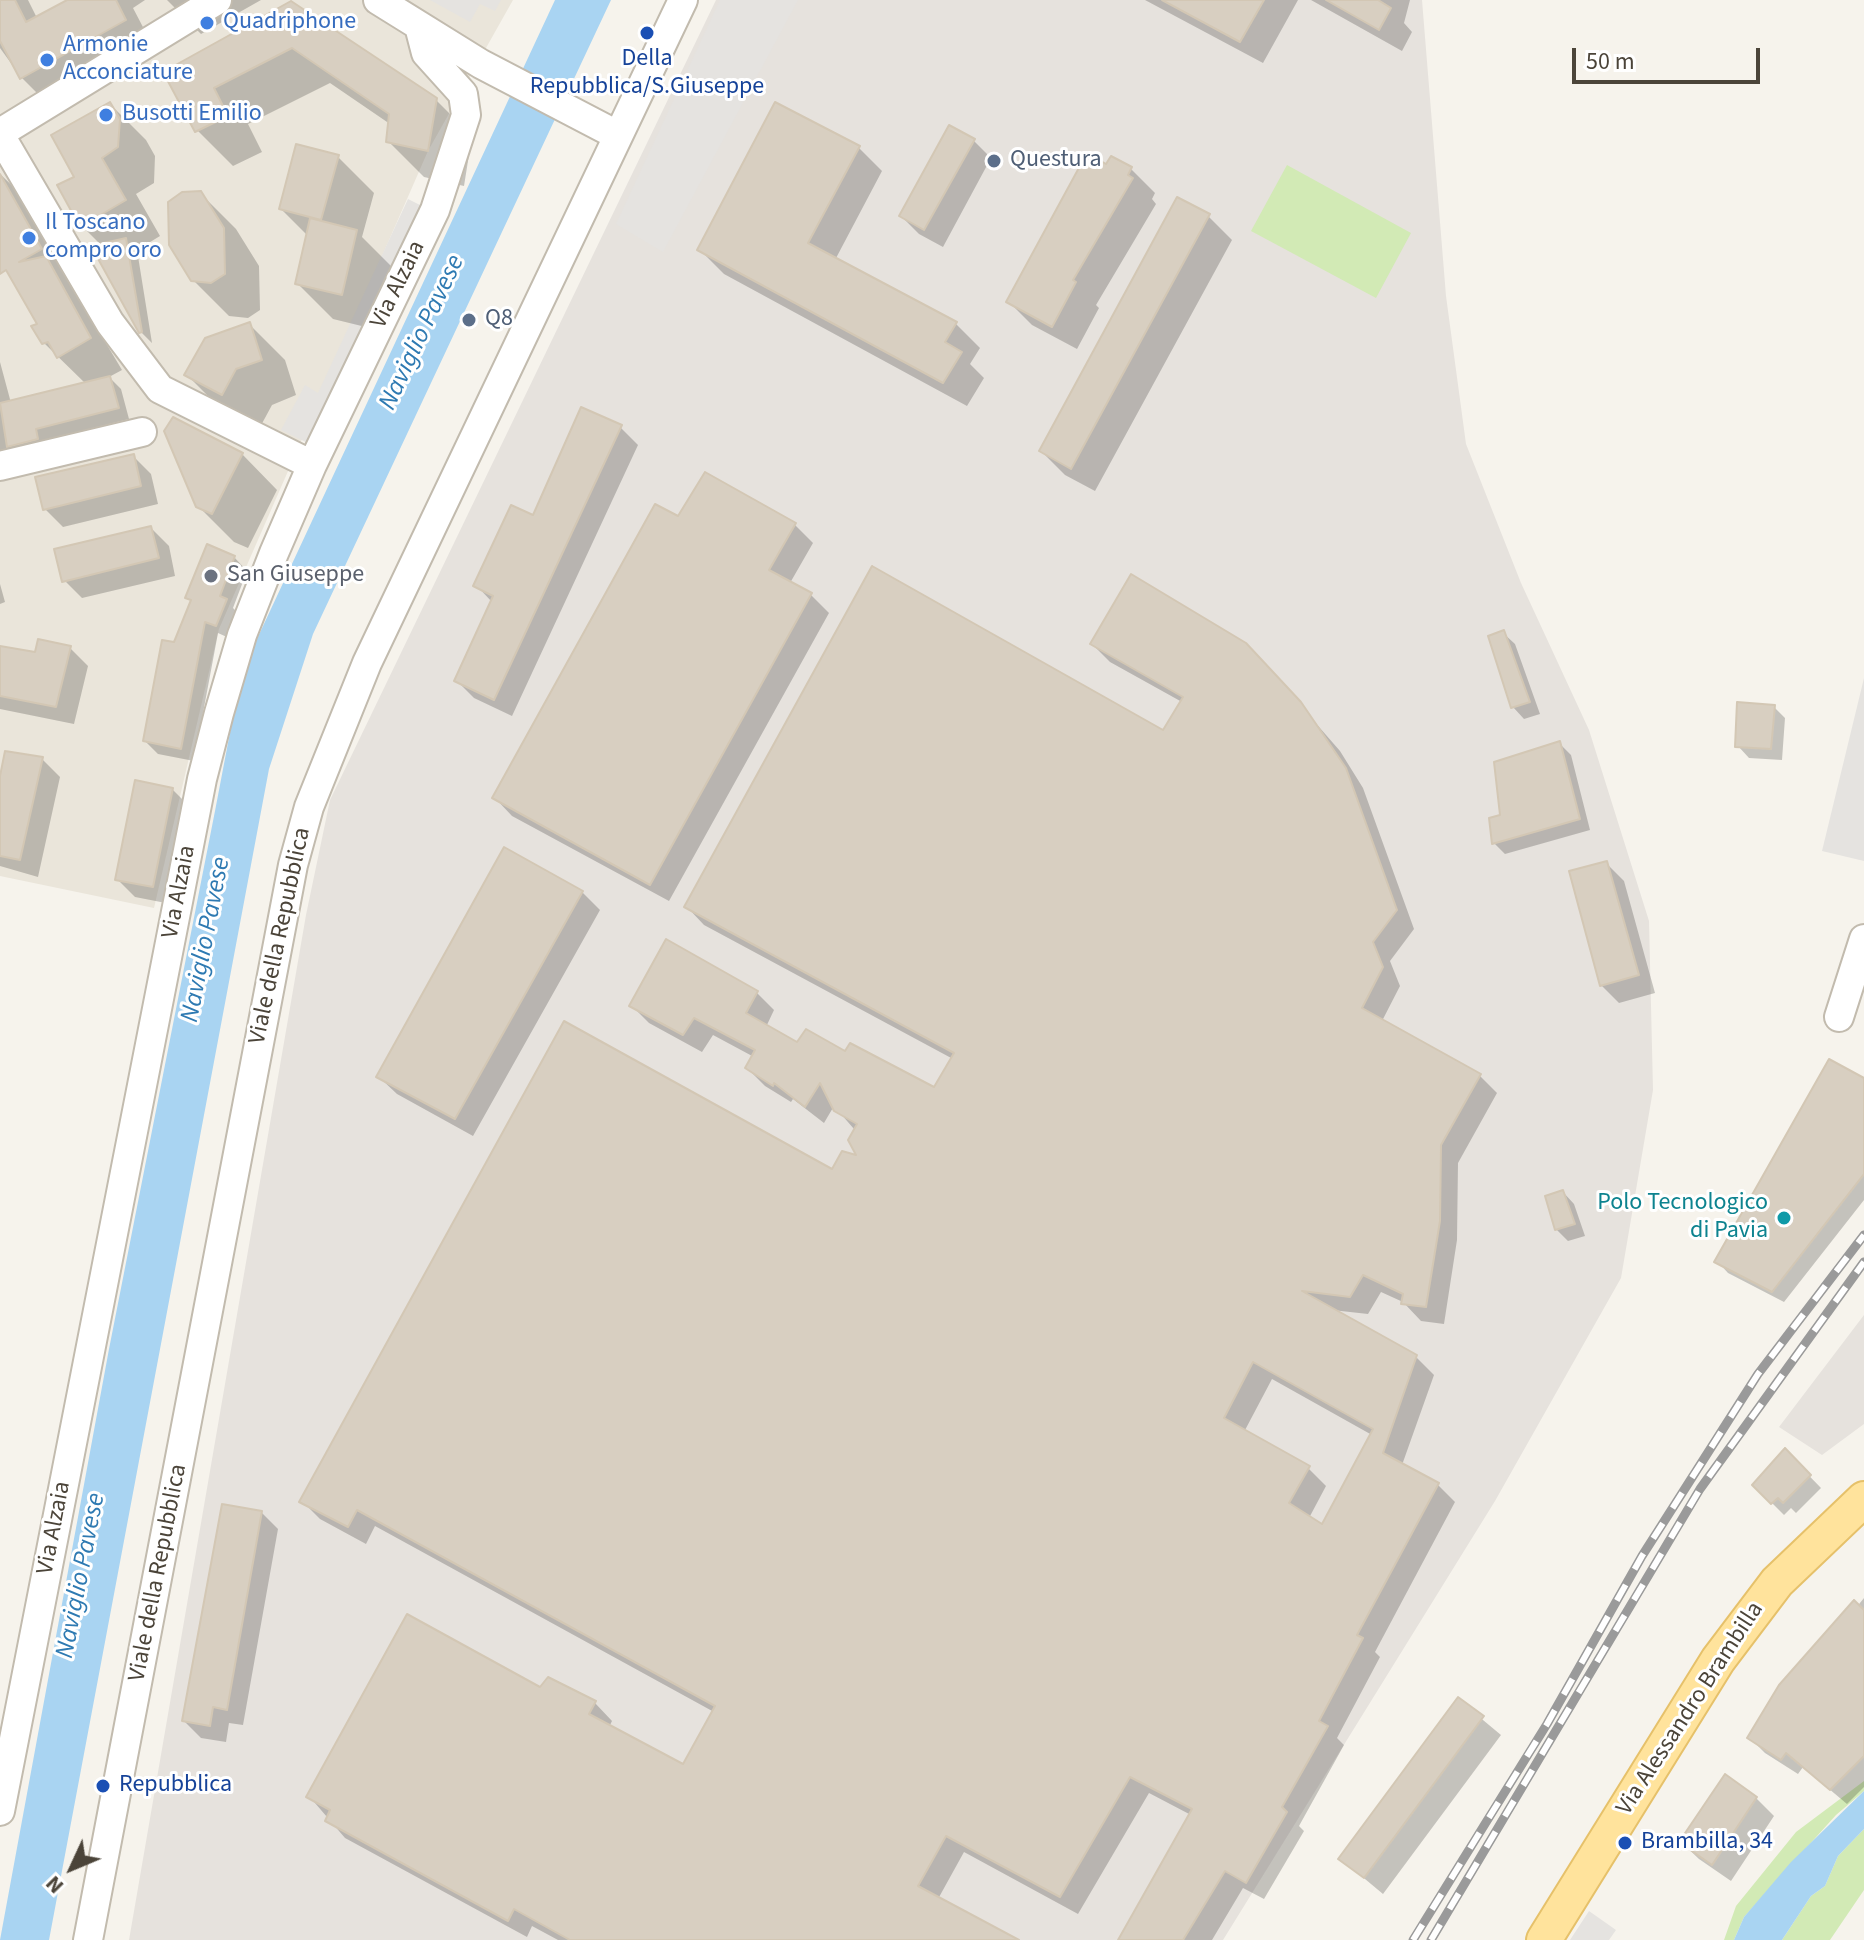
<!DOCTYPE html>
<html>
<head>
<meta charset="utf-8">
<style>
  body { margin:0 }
  #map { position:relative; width:1864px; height:1940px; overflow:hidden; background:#f6f3ec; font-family:"Source Sans 3",sans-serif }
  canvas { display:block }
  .north { position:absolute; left:32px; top:1828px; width:80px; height:80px; -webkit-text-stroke:6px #fff; paint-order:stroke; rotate:226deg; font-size:22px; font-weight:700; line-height:32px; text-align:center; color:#4b4439 }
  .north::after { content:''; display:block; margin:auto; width:28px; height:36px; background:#4b4439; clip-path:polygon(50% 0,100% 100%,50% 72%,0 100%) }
  .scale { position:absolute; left:1572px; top:48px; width:188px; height:36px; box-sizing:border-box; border:4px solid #4b4439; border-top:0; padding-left:10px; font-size:24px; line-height:28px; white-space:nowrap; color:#4b4439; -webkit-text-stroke:6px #fff; paint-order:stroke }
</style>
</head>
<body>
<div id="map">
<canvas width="1864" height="1940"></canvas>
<div class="north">N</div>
<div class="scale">50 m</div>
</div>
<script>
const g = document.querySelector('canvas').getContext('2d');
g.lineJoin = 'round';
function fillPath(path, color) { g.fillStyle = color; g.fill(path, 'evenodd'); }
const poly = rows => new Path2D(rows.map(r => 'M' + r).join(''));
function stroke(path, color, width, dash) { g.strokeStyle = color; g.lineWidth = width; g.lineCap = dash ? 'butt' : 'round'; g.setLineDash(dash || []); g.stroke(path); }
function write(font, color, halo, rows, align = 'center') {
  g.font = font + ' "Source Sans 3",sans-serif'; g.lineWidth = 6; g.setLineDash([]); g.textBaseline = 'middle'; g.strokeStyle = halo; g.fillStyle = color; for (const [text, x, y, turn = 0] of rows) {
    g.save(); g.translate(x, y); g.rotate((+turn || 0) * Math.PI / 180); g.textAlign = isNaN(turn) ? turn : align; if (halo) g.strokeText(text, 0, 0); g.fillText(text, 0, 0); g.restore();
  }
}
const residential = poly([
  [0,0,513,0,428,151,219,629,154,908,0,876]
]);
const industrial = poly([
  [716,0,1422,0,1446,296,1466,444,1521,583,1589,730,1649,921,1653,1090,1621,1278,1495,1501,1223,1940,129,1940,306,915,330,800],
  [1864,1315,1864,1424,1822,1455,1779,1427]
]);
const green = poly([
  [1287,165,1411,233,1376,298,1251,231],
  [1864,1781,1864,1791,1836,1815,1744,1917,1734,1940,1724,1940,1736,1906,1796,1832],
  [1864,1829,1864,1890,1830,1940,1782,1940,1811,1896,1825,1886,1838,1856]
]);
const parking = poly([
  [430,0,501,0,495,11,480,4,470,22],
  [720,0,798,0,663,252,616,224],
  [408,199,426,208,320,449,281,430,305,385,318,393],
  [1864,678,1864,861,1822,851],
  [1589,1911,1616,1930,1609,1940,1570,1940]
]);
const water = poly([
  [555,0,611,0,313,634,269,769,49,1940,0,1940,109,1349,215,811,232,722,256,641],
  [1864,1791,1864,1829,1838,1856,1825,1886,1811,1896,1782,1940,1734,1940,1744,1917,1791,1862]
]);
const shadow = poly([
  [0,0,28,0,37,18,71,0,145,0,133,8,156,52,53,109,21,77,0,48],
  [167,0,261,0,201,34],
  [1145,0,1298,0,1263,63],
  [1311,0,1410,0,1404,23,1412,32,1402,51],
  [291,4,436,100,472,136,464,186,424,177,388,141,390,124,330,83,248,124,262,152,233,166,197,130,166,73],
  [110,104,146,140,155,156,154,183,136,194,160,236,137,250,152,343,140,331,102,246,82,226],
  [973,140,991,158,943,247,919,234,901,216],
  [858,147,882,171,835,260,956,324,980,348,970,364,984,378,967,406,724,274,700,250],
  [338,157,374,193,362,237,392,267,378,330,333,319,297,283,308,236,281,209],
  [1111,159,1131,169,1155,193,1152,199,1156,204,1096,305,1099,308,1077,349,1032,325,1008,301],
  [0,174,28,201,72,281,70,283,122,370,109,377,121,389,129,419,46,440,48,450,0,456,0,362,11,403,86,384,44,343,39,325,5,266,0,268],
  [200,193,236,229,259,266,260,310,248,318,229,316,193,280],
  [1208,216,1232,240,1095,491,1065,475,1041,451],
  [249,324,285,360,296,395,272,405,259,429,222,410,186,374],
  [620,427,638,445,512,716,474,698,456,680,492,602,476,585,534,517],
  [242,454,277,490,248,548,234,542,198,506],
  [133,456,151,474,158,504,63,527,45,509],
  [705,475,795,525,813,543,790,583,811,595,829,613,669,901,512,816,495,798],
  [151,528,169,546,175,576,82,598,64,580],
  [234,557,247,571,233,608,239,614,229,638,218,633,194,761,158,754,145,741,175,644,192,602,188,597],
  [0,584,5,602,0,604],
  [1503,633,1515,644,1540,714,1524,719,1513,707],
  [1092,644,1264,664,1340,751,1363,788,1414,929,1390,961,1400,986,1382,1021,1479,1075,1497,1093,1458,1163,1457,1240,1444,1324,1421,1321,1403,1302,1381,1292,1368,1314,1332,1310,1416,1357,1434,1375,1402,1465,1437,1484,1455,1502,1375,1652,1380,1657,1337,1738,1344,1745,1299,1826,1304,1831,1264,1899,1243,1888,1212,1940,1120,1940,1191,1815,1149,1793,1078,1914,964,1852,938,1899,1015,1940,558,1940,532,1926,527,1937,345,1838,309,1796,541,1690,595,1703,612,1721,609,1727,684,1767,714,1712,375,1526,366,1544,320,1519,302,1501,833,1172,860,1159,854,1129,834,1106,824,1123,793,1099,791,1102,765,1086,747,1068,754,1057,713,1035,702,1052,649,1023,631,1005,756,992,774,1010,766,1027,798,1045,846,1054,935,1090,953,1059,704,925,687,907,1163,733,1182,702,1110,662],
  [1272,1379,1372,1435,1323,1527,1309,1518,1326,1486,1308,1468,1244,1432],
  [0,648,37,655,70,648,88,666,74,724,0,709],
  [1774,707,1785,718,1782,760,1749,758,1738,746],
  [1560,744,1571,755,1590,830,1505,854,1494,843,1503,817],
  [42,759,60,777,38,877,0,866,0,786],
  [172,789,190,807,171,904,135,897,117,879],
  [505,850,582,892,600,910,473,1136,397,1094,379,1077],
  [1606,863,1624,881,1655,993,1619,1003,1601,985],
  [1864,1080,1864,1200,1784,1302,1728,1273,1717,1261],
  [1563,1192,1574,1204,1585,1236,1568,1241,1556,1229],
  [1785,1451,1821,1488,1796,1513,1791,1508,1784,1515,1754,1485],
  [261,1512,278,1529,243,1725,229,1723,226,1742,201,1738,184,1721],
  [1864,1598,1864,1787,1847,1804,1803,1767,1798,1774,1765,1753,1750,1738],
  [1459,1700,1501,1735,1383,1894,1341,1859],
  [1756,1798,1774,1816,1731,1881,1699,1859,1681,1842]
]);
const building = poly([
  [0,0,15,0,26,22,67,0,116,0,126,20,20,79,0,41,0,0],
  [1162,0,1264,0,1240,42,1162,0],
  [1326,0,1378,0,1391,8,1379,30,1326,0],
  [291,1,437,98,428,151,386,142,389,114,292,48,214,88,228,116,195,132,163,72,291,1],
  [110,102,120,119,118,147,102,158,126,200,80,227,57,185,74,177,51,135,110,102],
  [775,102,860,146,808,243,957,322,945,342,962,352,943,383,697,250,775,102],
  [949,125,975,139,924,230,899,216,949,125],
  [296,144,339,155,321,220,279,209,296,144],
  [1087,153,1106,164,1111,156,1132,167,1128,175,1133,178,1073,280,1076,282,1052,327,1006,302,1087,153],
  [0,174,42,249,19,262,46,256,91,338,57,358,48,342,42,344,31,326,37,324,6,270,0,274,0,174],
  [201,191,224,228,225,274,211,283,191,281,169,245,168,202,182,192,201,191],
  [1177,197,1210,214,1071,469,1039,451,1177,197],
  [310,218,357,230,342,295,295,284,310,218],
  [126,238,142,332,139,333,91,246,126,238],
  [250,322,262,360,236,369,222,395,184,375,205,338,250,322],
  [110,376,119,408,36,429,38,439,7,447,0,403,110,376],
  [581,407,622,425,494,700,454,681,493,596,473,586,511,505,533,515,581,407],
  [173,417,243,453,212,514,196,507,164,431,173,417],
  [134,454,141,486,43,510,35,477,134,454],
  [705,472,796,523,769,570,812,593,650,885,492,798,655,504,678,516,705,472],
  [151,526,159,558,62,582,54,549,151,526],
  [207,544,235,556,220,596,227,599,216,626,205,622,181,749,143,741,162,640,174,642,191,600,185,598,207,544],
  [872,566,1163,730,1183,697,1090,644,1131,574,1246,643,1301,702,1346,768,1397,910,1373,942,1383,967,1362,1008,1481,1074,1441,1145,1440,1221,1426,1307,1401,1304,1403,1294,1363,1275,1350,1297,1302,1291,1417,1355,1383,1453,1439,1483,1357,1635,1363,1638,1319,1721,1328,1726,1282,1807,1287,1812,1246,1883,1225,1871,1183,1940,1118,1940,1192,1809,1130,1777,1060,1897,946,1836,918,1886,1019,1940,570,1940,514,1909,508,1921,325,1821,330,1810,306,1797,407,1614,540,1687,548,1677,596,1701,589,1714,683,1764,715,1706,357,1510,348,1527,299,1502,564,1021,832,1169,842,1151,856,1155,848,1140,857,1124,834,1111,820,1083,805,1107,774,1083,773,1086,745,1068,755,1050,694,1018,683,1035,629,1006,666,939,758,991,746,1013,797,1042,806,1029,845,1051,850,1043,934,1087,954,1053,684,907,872,566],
  [1253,1362,1373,1429,1322,1524,1289,1503,1310,1466,1224,1418,1253,1362],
  [1504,630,1530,702,1511,708,1488,636,1504,630],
  [38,639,71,646,56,707,0,696,0,646,35,652,38,639],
  [1737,702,1775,705,1771,749,1735,747,1737,702],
  [1560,741,1580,819,1492,844,1489,818,1500,815,1494,762,1560,741],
  [5,751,43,757,20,860,0,856,0,776,5,751],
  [135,780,173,788,153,887,115,880,135,780],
  [504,847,583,891,455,1119,376,1077,504,847],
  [1607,861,1639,975,1600,986,1569,871,1607,861],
  [1829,1059,1864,1078,1864,1174,1772,1292,1714,1262,1829,1059],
  [1563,1190,1575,1224,1555,1230,1545,1196,1563,1190],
  [1785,1448,1811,1475,1783,1503,1778,1498,1771,1504,1752,1485,1785,1448],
  [222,1504,262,1511,227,1710,213,1707,210,1726,182,1721,222,1504],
  [1854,1600,1864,1610,1864,1756,1830,1790,1786,1753,1781,1760,1747,1738,1779,1685,1854,1600],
  [1458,1697,1484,1716,1364,1878,1338,1859,1458,1697],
  [1725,1774,1757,1797,1712,1865,1679,1842,1725,1774]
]);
const minor = poly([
  [378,0,481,64,617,135],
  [0,133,217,0],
  [0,135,110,323,160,389,312,465],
  [0,466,142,432],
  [1839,1017,1864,939],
  [0,1811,202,779,219,713,242,635,274,553,312,465,435,210,466,115,463,94,426,53,419,26],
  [88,1940,293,865,309,807,367,663,683,0]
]);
const major = poly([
  [1544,1940,1718,1660,1777,1582,1864,1499]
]);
const rail = poly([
  [1413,1940,1547,1724,1642,1556,1758,1374,1864,1235],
  [1431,1940,1700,1489,1864,1262]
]);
const markers = [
  [207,23,8,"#3f7fe0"],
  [647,33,8,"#1a4fb4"],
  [47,60,8,"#3f7fe0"],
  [106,115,8,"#3f7fe0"],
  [994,161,8,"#5c6f8a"],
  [29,238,8,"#3f7fe0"],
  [469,320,8,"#5c6f8a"],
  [211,576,8,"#6b7280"],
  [1784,1218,8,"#0f9aa8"],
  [103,1786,8,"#1a4fb4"],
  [1625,1843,8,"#1a4fb4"]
];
const shopNames = [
  ["Quadriphone",223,23],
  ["Armonie",63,46],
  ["Acconciature",63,74],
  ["Busotti Emilio",122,115],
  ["Il Toscano",45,224],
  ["compro oro",45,252]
];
const transitNames = [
  ["Della",647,60,"center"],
  ["Repubblica/S.Giuseppe",647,88,"center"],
  ["Repubblica",119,1786],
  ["Brambilla, 34",1641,1843]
];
const serviceNames = [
  ["Questura",1010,161],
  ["Q8",485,320]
];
const streetNames = [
  ["Via Alzaia",399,285,-64],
  ["Via Alzaia",180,892,-79],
  ["Viale della Repubblica",281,936,-78],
  ["Via Alzaia",55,1528,-79],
  ["Viale della Repubblica",159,1573,-79],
  ["Via Alessandro Brambilla",1691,1709,-57]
];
const worshipNames = [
  ["San Giuseppe",227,576]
];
const cultureNames = [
  ["Polo Tecnologico",1768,1204],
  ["di Pavia",1768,1232]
];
const waterNames = [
  ["Naviglio Pavese",423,333,-65],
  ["Naviglio Pavese",207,940,-79],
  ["Naviglio Pavese",82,1576,-79]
];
fillPath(residential, '#eae5da');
fillPath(industrial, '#e6e2dd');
fillPath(green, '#d2eab5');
fillPath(parking, '#e5e3e0');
fillPath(water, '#a9d4f2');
fillPath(shadow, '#0003');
fillPath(building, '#d8cfc1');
stroke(building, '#d3c7b4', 2);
stroke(minor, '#c2bbae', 32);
stroke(major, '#e6c16a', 38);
stroke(minor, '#fff', 28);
stroke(major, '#ffe39c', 34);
stroke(rail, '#9a9a9a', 9);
stroke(rail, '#fff', 6, [18]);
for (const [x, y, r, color] of markers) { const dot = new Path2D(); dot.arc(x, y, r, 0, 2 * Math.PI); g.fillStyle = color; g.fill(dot); stroke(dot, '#fff', 3); }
write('24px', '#366cbe', '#fff', shopNames, 'left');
write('24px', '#164399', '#fff', transitNames, 'left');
write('24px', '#4e5e75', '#fff', serviceNames, 'left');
write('24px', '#4b4439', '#fff', streetNames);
write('24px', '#5b616d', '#fff', worshipNames, 'left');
write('24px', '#0d838f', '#fff', cultureNames, 'right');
write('italic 26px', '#2e7ab2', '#fff', waterNames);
</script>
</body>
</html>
